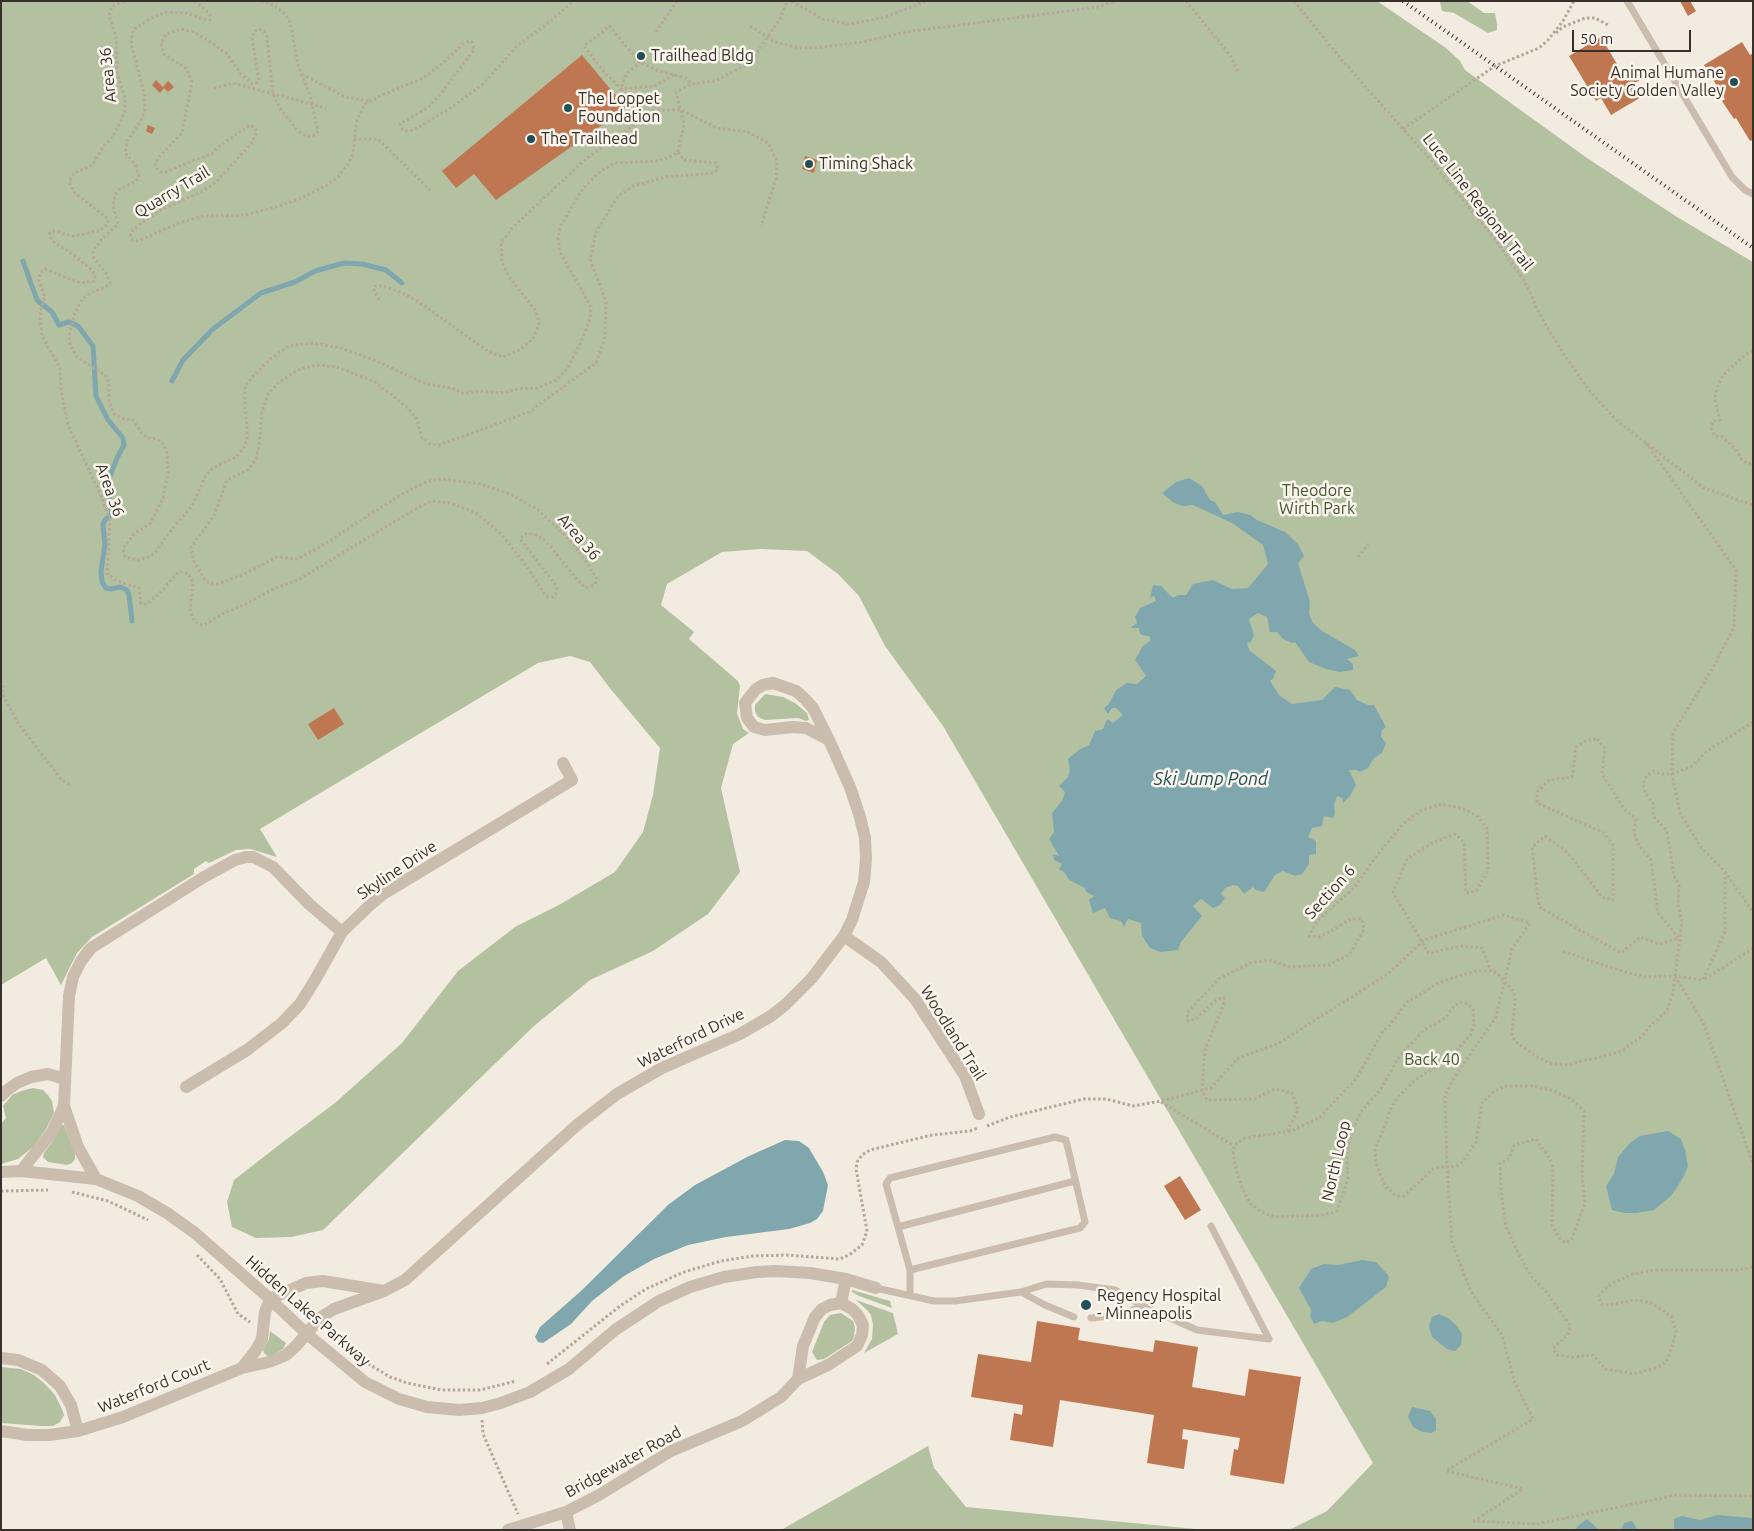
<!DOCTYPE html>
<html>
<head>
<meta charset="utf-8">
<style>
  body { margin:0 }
  #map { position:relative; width:1754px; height:1531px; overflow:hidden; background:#f2ebe0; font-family:Ubuntu,sans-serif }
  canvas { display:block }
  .frame { position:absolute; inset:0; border:2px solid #38312b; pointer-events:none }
  .scale { position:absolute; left:1572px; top:30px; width:119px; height:22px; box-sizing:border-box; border:2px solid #38312b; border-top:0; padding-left:6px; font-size:15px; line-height:18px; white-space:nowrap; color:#38312b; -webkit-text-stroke:4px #faf5ed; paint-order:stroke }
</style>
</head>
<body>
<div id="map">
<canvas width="1754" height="1531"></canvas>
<div class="frame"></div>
<div class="scale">50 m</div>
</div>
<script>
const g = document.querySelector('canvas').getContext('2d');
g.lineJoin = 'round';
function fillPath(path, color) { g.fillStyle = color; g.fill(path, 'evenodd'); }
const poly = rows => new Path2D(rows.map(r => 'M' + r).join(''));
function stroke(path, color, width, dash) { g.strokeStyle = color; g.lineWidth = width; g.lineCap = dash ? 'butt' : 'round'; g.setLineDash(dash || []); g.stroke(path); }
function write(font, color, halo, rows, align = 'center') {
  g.font = font + ' Ubuntu,sans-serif'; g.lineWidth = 5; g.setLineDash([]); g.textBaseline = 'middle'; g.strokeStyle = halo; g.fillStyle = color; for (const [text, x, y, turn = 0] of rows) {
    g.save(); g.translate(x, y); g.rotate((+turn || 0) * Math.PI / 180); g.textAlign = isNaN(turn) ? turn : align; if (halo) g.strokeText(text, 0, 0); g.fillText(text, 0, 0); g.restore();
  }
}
const green = poly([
  [1,1,1377,1,1446,48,1460,61,1465,70,1587,158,1677,217,1753,262,1753,1530,1289,1530,1327,1511,1373,1463,943,726,885,646,859,596,838,574,807,551,760,549,722,552,667,584,661,605,694,632,689,639,738,681,740,686,737,713,743,729,749,733,733,744,721,788,740,872,708,914,653,951,590,980,534,1026,323,1230,291,1237,256,1238,232,1227,227,1202,234,1180,279,1145,335,1103,402,1043,458,971,515,927,559,905,615,872,643,832,653,795,660,748,609,687,590,662,570,656,538,663,260,829,277,857,250,849,236,850,209,863,206,861,194,869,194,874,92,937,77,953,61,985,46,958,1,985],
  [1438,1,1467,1,1484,13,1495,13,1497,24,1497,30,1488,33,1454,13,1442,11,1440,2],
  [765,694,783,697,795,703,807,713,809,720,806,721,798,718,765,720,758,717,755,711,755,705],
  [33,1088,43,1090,48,1095,52,1101,54,1113,46,1129,33,1147,18,1159,1,1164,1,1124,6,1118,3,1106,12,1095,21,1091],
  [61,1125,64,1125,75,1154,75,1159,72,1163,67,1165,48,1162,43,1157,44,1153,52,1142],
  [852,1290,890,1301,892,1308,859,1296,852,1292],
  [856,1300,893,1313,898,1334,864,1353,872,1339,873,1325,871,1315,867,1310],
  [841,1313,853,1321,855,1327,854,1337,852,1341,824,1359,817,1360,812,1352,824,1322,830,1315],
  [270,1331,286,1343,283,1349,269,1357,264,1353,263,1350,269,1339],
  [1,1367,21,1369,34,1375,45,1384,55,1395,62,1409,64,1415,60,1422,53,1426,41,1426,1,1423],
  [928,1446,934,1468,966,1507,1206,1530,781,1530]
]);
const water = poly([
  [1189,478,1202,486,1210,500,1215,502,1223,515,1238,512,1250,515,1257,520,1285,532,1298,544,1304,556,1298,563,1310,602,1309,614,1313,623,1322,631,1355,650,1359,656,1347,659,1353,664,1353,670,1340,672,1326,669,1309,662,1295,642,1292,643,1283,639,1277,632,1270,632,1267,617,1258,613,1249,619,1254,635,1251,642,1247,643,1249,650,1276,671,1273,679,1270,681,1279,695,1292,704,1322,700,1335,687,1350,690,1357,700,1368,705,1374,705,1386,727,1382,730,1381,737,1386,743,1382,753,1374,758,1368,768,1360,772,1356,770,1349,770,1356,785,1350,796,1343,803,1342,798,1337,796,1334,805,1335,813,1333,818,1324,816,1322,826,1312,828,1308,837,1316,841,1316,854,1309,855,1309,864,1302,874,1295,876,1283,871,1275,875,1264,892,1256,890,1253,887,1244,894,1238,886,1233,885,1225,888,1221,894,1225,898,1220,905,1213,908,1201,899,1193,906,1202,916,1181,942,1178,950,1161,952,1150,948,1142,936,1141,923,1128,919,1124,927,1121,921,1110,918,1105,908,1093,913,1089,900,1094,896,1086,892,1085,888,1069,880,1065,873,1059,869,1062,864,1054,860,1053,854,1059,856,1049,839,1054,832,1052,813,1062,801,1065,792,1059,786,1068,777,1070,770,1068,759,1080,749,1089,745,1095,731,1103,729,1107,719,1113,723,1123,715,1116,708,1112,708,1108,714,1104,708,1109,704,1116,690,1127,683,1137,684,1146,676,1135,660,1143,646,1150,641,1150,637,1140,634,1139,628,1130,628,1137,623,1135,617,1140,608,1156,601,1154,596,1150,598,1153,585,1161,586,1173,598,1178,595,1186,595,1193,584,1213,580,1232,589,1248,588,1268,564,1263,545,1232,523,1193,505,1183,506,1174,503,1162,493,1176,482],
  [1668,1131,1681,1139,1685,1150,1688,1166,1684,1176,1672,1195,1654,1210,1637,1213,1624,1213,1612,1210,1606,1186,1614,1174,1618,1157,1630,1143,1640,1136],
  [785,1140,799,1141,809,1148,823,1172,828,1185,823,1211,817,1219,810,1223,789,1229,726,1237,688,1245,654,1259,624,1276,592,1301,571,1324,543,1343,538,1342,535,1337,540,1327,581,1291,668,1205,695,1185,749,1156],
  [1362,1260,1376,1262,1389,1276,1386,1287,1347,1317,1333,1323,1322,1321,1314,1324,1310,1316,1311,1310,1299,1288,1311,1269,1324,1264,1338,1265],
  [1439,1314,1448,1318,1457,1326,1462,1334,1461,1345,1455,1351,1447,1349,1432,1337,1429,1326,1432,1317],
  [1412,1407,1430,1411,1436,1419,1436,1431,1431,1433,1422,1432,1413,1427,1408,1417],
  [1718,1515,1753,1518,1753,1530,1674,1530,1674,1519,1682,1516,1700,1520],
  [1587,1519,1599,1530,1574,1530,1579,1525],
  [1632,1521,1638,1530,1621,1530,1624,1523]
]);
const stream = poly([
  [23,261,37,300,52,312,59,325,69,322,78,326,93,346,96,396,108,420,123,438,124,445,117,458,109,479,108,492,112,514,105,520,103,525,105,544,101,572,102,582,106,588,111,589,120,587,127,590,129,595,132,621],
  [172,381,183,360,213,329,261,293,295,282,315,271,344,263,362,264,386,270,402,283]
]);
const building = poly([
  [1680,1,1690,1,1696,11,1688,16],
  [1601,37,1624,76,1634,70,1640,80,1635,83,1643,96,1611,115,1601,98,1596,101,1569,56],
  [1742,42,1750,55,1753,53,1753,140,1750,141,1736,118,1734,119,1722,101,1725,99,1704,65],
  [582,55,626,108,496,200,474,174,456,188,442,171],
  [156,80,163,87,168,81,174,87,168,92,164,88,160,93,152,85],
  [148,125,155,128,152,134,146,131],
  [805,156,817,160,814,173,802,169],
  [334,708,344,724,318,740,308,724],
  [1180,1176,1201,1210,1185,1220,1164,1186],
  [1037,1321,1080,1328,1078,1340,1153,1352,1155,1340,1198,1347,1192,1387,1245,1396,1249,1369,1301,1377,1284,1484,1230,1475,1234,1449,1238,1450,1240,1438,1183,1429,1182,1439,1188,1440,1184,1469,1147,1463,1154,1415,1060,1400,1053,1447,1010,1440,1014,1413,1022,1415,1023,1405,971,1397,978,1354,1031,1362]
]);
const path = poly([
  [124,1,112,6,109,15,116,36,117,74,125,98,125,112,114,135,104,146,92,165,75,173,71,177,70,184,74,192,108,219,108,224,99,231,85,234,72,236,53,231,50,233,50,237,55,243,71,253,93,271,95,276,94,281,80,283,45,269,40,273,39,281,45,297,41,308,40,320,42,336,60,368,61,390,68,425,102,498,110,522,107,574,117,581,139,588,141,604,146,604,158,595,178,572,183,572,189,574,193,583,190,609,192,618,198,624,204,625,222,614,244,605,273,589,298,580,417,508,432,501,451,503,476,513,501,534,522,560,546,596,553,597,556,593,557,587,520,539,525,534,534,534,542,538,550,546,580,583,586,588,595,584,597,579,594,574,580,553,565,535,538,510,512,495,481,484,443,479,428,481,402,494,320,547,297,559,277,557,242,575,217,584,206,582,194,561,191,547,214,516,227,480,248,470,256,459,259,446,262,412,268,394,279,382,300,369,317,365,337,367,375,382,409,409,417,419,422,438,430,444,439,445,529,412,596,363,605,337,606,301,590,259,596,232,618,196,633,186,666,177,714,173,718,169,716,163,684,160,678,152,668,158,659,161,614,163,598,173,583,189,561,225,558,238,560,252,591,307,590,319,582,340,567,369,556,380,537,388,519,389,500,393,478,391,464,394,455,389,424,383,374,360,341,348,313,343,289,346,270,359,245,385,245,408,247,426,247,438,244,448,236,457,213,468,206,475,192,506,172,529,155,553,146,558,137,560,125,557,123,548,135,533,150,524,163,498,168,472,167,453,163,443,157,439,148,438,142,434,133,420,121,418,114,414,109,401,109,383,105,375,77,357,70,345,69,335,75,313,82,299,93,292,104,288,110,283,107,275,94,258,93,253,95,248,102,239,118,224,113,205,115,196,119,190,136,181,139,176,135,164,125,153,127,141,141,121,145,109,144,92,131,44,133,30,151,18,167,12,187,13,206,20,210,20,210,14,195,1],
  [261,1,273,5,283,12,290,22,298,65,310,96,318,131,315,135,311,136,306,136,298,131,280,108,273,94,267,37,264,31,259,29,255,31,252,37,259,80,256,83,252,84,241,74,226,53,212,43,194,32,181,29,166,34,161,43,164,54,187,69,192,82,182,133,159,157,155,163,156,168,160,172,165,172,203,157,213,153,219,146,250,125,255,128,257,132,251,144,216,182,203,191,159,211,143,222,132,231,130,236,133,240,138,241,179,223,203,216,245,215,272,208,297,200,327,185,338,177,349,163,353,152,357,119,365,104,382,95,423,78,443,63,462,45,469,41,472,42,474,50,442,92,430,106,400,124,401,128,404,131,410,131,419,127,449,109,484,83,517,46,553,19,573,1],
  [792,1,822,19,850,24,886,17,926,1],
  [1186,1,1230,55,1238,72],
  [1294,1,1341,59,1428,157,1493,237,1524,280,1541,317,1563,353,1588,389,1615,419,1704,488,1753,505],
  [750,26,775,42,799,48,825,47,862,42,906,32,1098,7,1115,1],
  [656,32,677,1],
  [1556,33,1563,27,1585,18,1595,18,1610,26],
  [302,74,345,97,369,101],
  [674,75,655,86,621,89,604,72,584,46,610,26,623,43,640,62,656,70,674,75,685,78,692,84],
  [214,88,233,83,326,108],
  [645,118,655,110,681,110,717,128,748,132,768,143,777,161,776,178,761,226],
  [1403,129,1495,66,1539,48,1548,40,1563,21,1574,1],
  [354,139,378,139,431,191],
  [678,152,684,124,676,92,691,84,715,81,750,63,780,19,787,1],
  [379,300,373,288,376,286,383,286,400,292,416,300,489,352,503,357,519,350,533,339,539,324,536,311,509,277,502,262,501,243,513,227,587,158,645,118,621,89,626,74,644,59],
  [1753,351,1746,354,1723,375,1717,387,1715,400,1720,420,1713,421,1711,428,1715,436,1723,437,1737,451,1742,460,1748,464,1753,462],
  [1646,443,1736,570,1734,627,1714,666,1673,733,1672,774,1680,813,1700,846,1725,872,1753,912],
  [1358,557,1368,544],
  [1753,634,1753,643],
  [1,680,4,697,18,723,61,779,72,786],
  [1753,722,1707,751,1691,767,1672,774,1660,774,1654,771,1647,775,1643,784,1645,793,1653,803,1653,816,1667,831,1674,876,1679,885,1678,904,1682,922,1673,991,1667,1011,1651,1025,1641,1037,1623,1050,1609,1055,1565,1065,1549,1063,1534,1055,1515,1041,1512,1034,1515,1001,1514,992,1498,974,1491,971,1475,971,1440,982,1407,1002,1389,1026,1383,1031,1356,1079,1319,1118,1291,1131,1245,1138,1234,1146,1233,1154,1238,1176,1243,1190,1250,1203,1261,1212,1275,1217,1323,1215,1337,1211,1348,1179,1347,1155,1348,1146,1353,1130,1360,1113,1381,1089,1397,1060,1407,1048,1424,1030,1445,1018,1455,1005,1462,1002,1469,1005,1473,1010,1474,1026,1471,1034,1451,1057,1414,1081,1398,1097,1390,1110,1385,1126,1375,1148,1376,1163,1385,1186,1396,1196,1404,1196,1434,1168,1456,1166,1463,1162,1476,1142,1482,1103,1493,1092,1506,1086,1534,1086,1551,1090,1571,1099,1584,1111,1582,1174,1585,1204,1572,1238,1566,1243,1560,1239,1552,1225,1553,1167,1550,1159,1536,1139,1514,1145,1510,1158,1500,1163,1501,1193,1506,1226,1519,1255,1531,1276,1547,1293,1570,1325,1569,1333,1553,1349,1557,1355,1573,1357,1593,1355,1605,1369,1634,1374,1659,1367,1666,1362,1672,1347,1676,1331,1671,1316,1650,1302,1634,1300,1609,1305,1601,1304,1599,1295,1611,1284,1632,1274,1655,1270,1738,1270,1753,1267],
  [1597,739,1605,748,1602,774,1625,810,1636,819,1634,832,1639,846,1651,860,1658,913,1679,938,1659,944,1640,937,1621,953,1539,907,1532,847,1545,836,1568,853,1602,897,1613,900,1613,845,1604,833,1537,803,1537,792,1549,780,1572,777,1576,747,1585,741,1597,739],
  [1427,951,1429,953,1461,946,1482,948,1491,971],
  [1563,951,1609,967,1644,977,1674,976,1703,980,1725,932,1725,873],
  [1675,976,1703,1022,1753,1164],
  [1705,979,1753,948],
  [1161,1102,1234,1146],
  [987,1126,1010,1117,1084,1099,1106,1099,1133,1106,1161,1101,1211,1088,1238,1058,1279,1043,1389,973,1424,940,1504,915,1530,923,1512,949,1496,1017,1455,1076,1445,1095,1447,1167,1452,1242,1471,1292,1502,1335,1515,1383,1533,1419,1446,1471,1523,1489,1474,1521,1537,1524,1676,1495,1753,1496],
  [1287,1131,1298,1110,1292,1093,1275,1089,1255,1099,1207,1100,1202,1091,1205,1049,1223,1007,1224,998,1217,999,1196,1019,1188,1021,1187,1013,1219,979,1250,963,1269,960,1291,967,1329,965,1350,954,1364,930,1362,919,1351,919,1320,937,1309,936,1317,921,1354,888,1377,855,1404,823,1422,810,1442,804,1464,809,1477,816,1487,828,1488,871,1476,891,1466,893,1464,842,1455,834,1432,843,1407,859,1393,892,1415,930],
  [1,1191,48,1190],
  [72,1192,108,1201,148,1220],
  [197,1255,220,1279,238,1314,250,1322],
  [364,1361,390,1377,407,1383,441,1390,480,1390,516,1381],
  [547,1364,620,1306,646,1289,684,1272,721,1261,753,1256,786,1255,840,1259,849,1255,862,1245,867,1231,856,1169,857,1162,862,1155,870,1150,932,1135,970,1131,978,1128],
  [482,1420,483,1434,518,1514]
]);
const lane = poly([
  [1627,1,1732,177,1745,190,1753,194],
  [1211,1226,1269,1339],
  [898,1227,1075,1181],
  [876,1288,934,1301,955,1301,1021,1292,1046,1284,1078,1285,1115,1290,1143,1306,1197,1330,1269,1339],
  [1021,1292,1045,1305,1074,1317],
  [910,1295,910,1270,886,1184,890,1178,1055,1137,1066,1140,1085,1222,1080,1228,910,1270],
  [1091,1318,1119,1315,1143,1306]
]);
const street = poly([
  [844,936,881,962,915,999,965,1076,979,1114],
  [186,1087,247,1050,282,1023,300,1004,315,980,342,932,369,906,383,894,572,780,563,763],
  [1,1096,6,1091,17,1083,31,1077,48,1074,65,1079],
  [21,1171,52,1132,64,1106],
  [1,1172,21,1171,96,1179,138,1196,167,1213,195,1233,270,1299,307,1334,365,1382,399,1399,427,1407,459,1410,482,1408,501,1403,530,1392,569,1369,615,1330,659,1301,690,1287,724,1277,757,1272,776,1271,810,1273,846,1279,876,1288],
  [96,1179,78,1147,64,1106,69,996,73,977,81,961,91,948,204,877,235,860,246,857,253,857,273,867,309,904,342,932],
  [1,1358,18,1360,42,1370,60,1386,71,1405,78,1431],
  [242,1368,256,1350,262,1339,265,1312,270,1299,306,1283,323,1281,384,1291],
  [798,1379,828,1365,857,1346,862,1335,863,1325,858,1315,852,1309,841,1303],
  [1,1431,27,1435,49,1435,78,1431,123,1417,242,1368,269,1362,286,1355,296,1346,321,1317,334,1309,384,1291,405,1280,577,1125,617,1094,662,1068,740,1034,771,1016,785,1005,812,978,844,936,852,920,864,882,866,859,865,838,860,817,850,787,829,740,813,708,805,699,796,691,773,683,763,685,756,689,745,703,747,718,754,727,765,730,793,727,806,728,829,740],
  [566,1512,570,1530],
  [508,1530,566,1512,599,1495,671,1451,742,1421,781,1397,798,1379,803,1346,815,1317,822,1309,830,1305,841,1303,846,1279]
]);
const rail = poly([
  [1403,1,1753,248]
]);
const pathBridge = poly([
  [1415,930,1427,951]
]);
const markers = [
  [641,56,5,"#234f58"],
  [1734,82,5,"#234f58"],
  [568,108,5,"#234f58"],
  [531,139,5,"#234f58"],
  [809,164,5,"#234f58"],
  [1086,1305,6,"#234f58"]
];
const poiNames = [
  ["Trailhead Bldg",651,56],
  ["Animal Humane",1724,73,"right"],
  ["Society Golden Valley",1724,91,"right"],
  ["The Loppet",578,99],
  ["Foundation",578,117],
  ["The Trailhead",541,139],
  ["Timing Shack",819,164],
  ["Regency Hospital",1097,1296],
  ["- Minneapolis",1097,1314]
];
const streetNames = [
  ["Area 36",108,75,-96],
  ["Quarry Trail",172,192,-31],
  ["Luce Line Regional Trail",1478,202,52],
  ["Area 36",110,490,70],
  ["Area 36",579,537,49],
  ["Skyline Drive",397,870,-34],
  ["Section 6",1330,892,-48],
  ["Woodland Trail",953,1033,58],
  ["Waterford Drive",691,1038,-26],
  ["North Loop",1336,1161,-77],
  ["Hidden Lakes Parkway",308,1311,41],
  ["Waterford Court",154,1386,-22],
  ["Bridgewater Road",623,1462,-29]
];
const parkNames = [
  ["Theodore",1317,491],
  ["Wirth Park",1317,509],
  ["Back 40",1432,1060]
];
const waterNames = [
  ["Ski Jump Pond",1211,779]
];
fillPath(green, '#b3c1a1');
fillPath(water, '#81a7ae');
stroke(stream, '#81a7ae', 5);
fillPath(building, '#bf7752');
stroke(path, '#b6a797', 3, [2.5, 2.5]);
stroke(lane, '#cabdad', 7);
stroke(street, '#cabdad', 12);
stroke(rail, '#38312b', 4, [1, 4]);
stroke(pathBridge, '#b6a797', 3, [2.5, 2.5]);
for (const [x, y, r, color] of markers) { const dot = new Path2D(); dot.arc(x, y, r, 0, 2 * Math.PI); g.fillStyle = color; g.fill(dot); stroke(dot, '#faf5ed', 2); }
write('16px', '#38312b', '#faf5ed', poiNames, 'left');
write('16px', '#38312b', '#faf5ed', streetNames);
write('16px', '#445530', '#faf5ed', parkNames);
write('italic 18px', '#234f58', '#faf5ed', waterNames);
</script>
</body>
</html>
